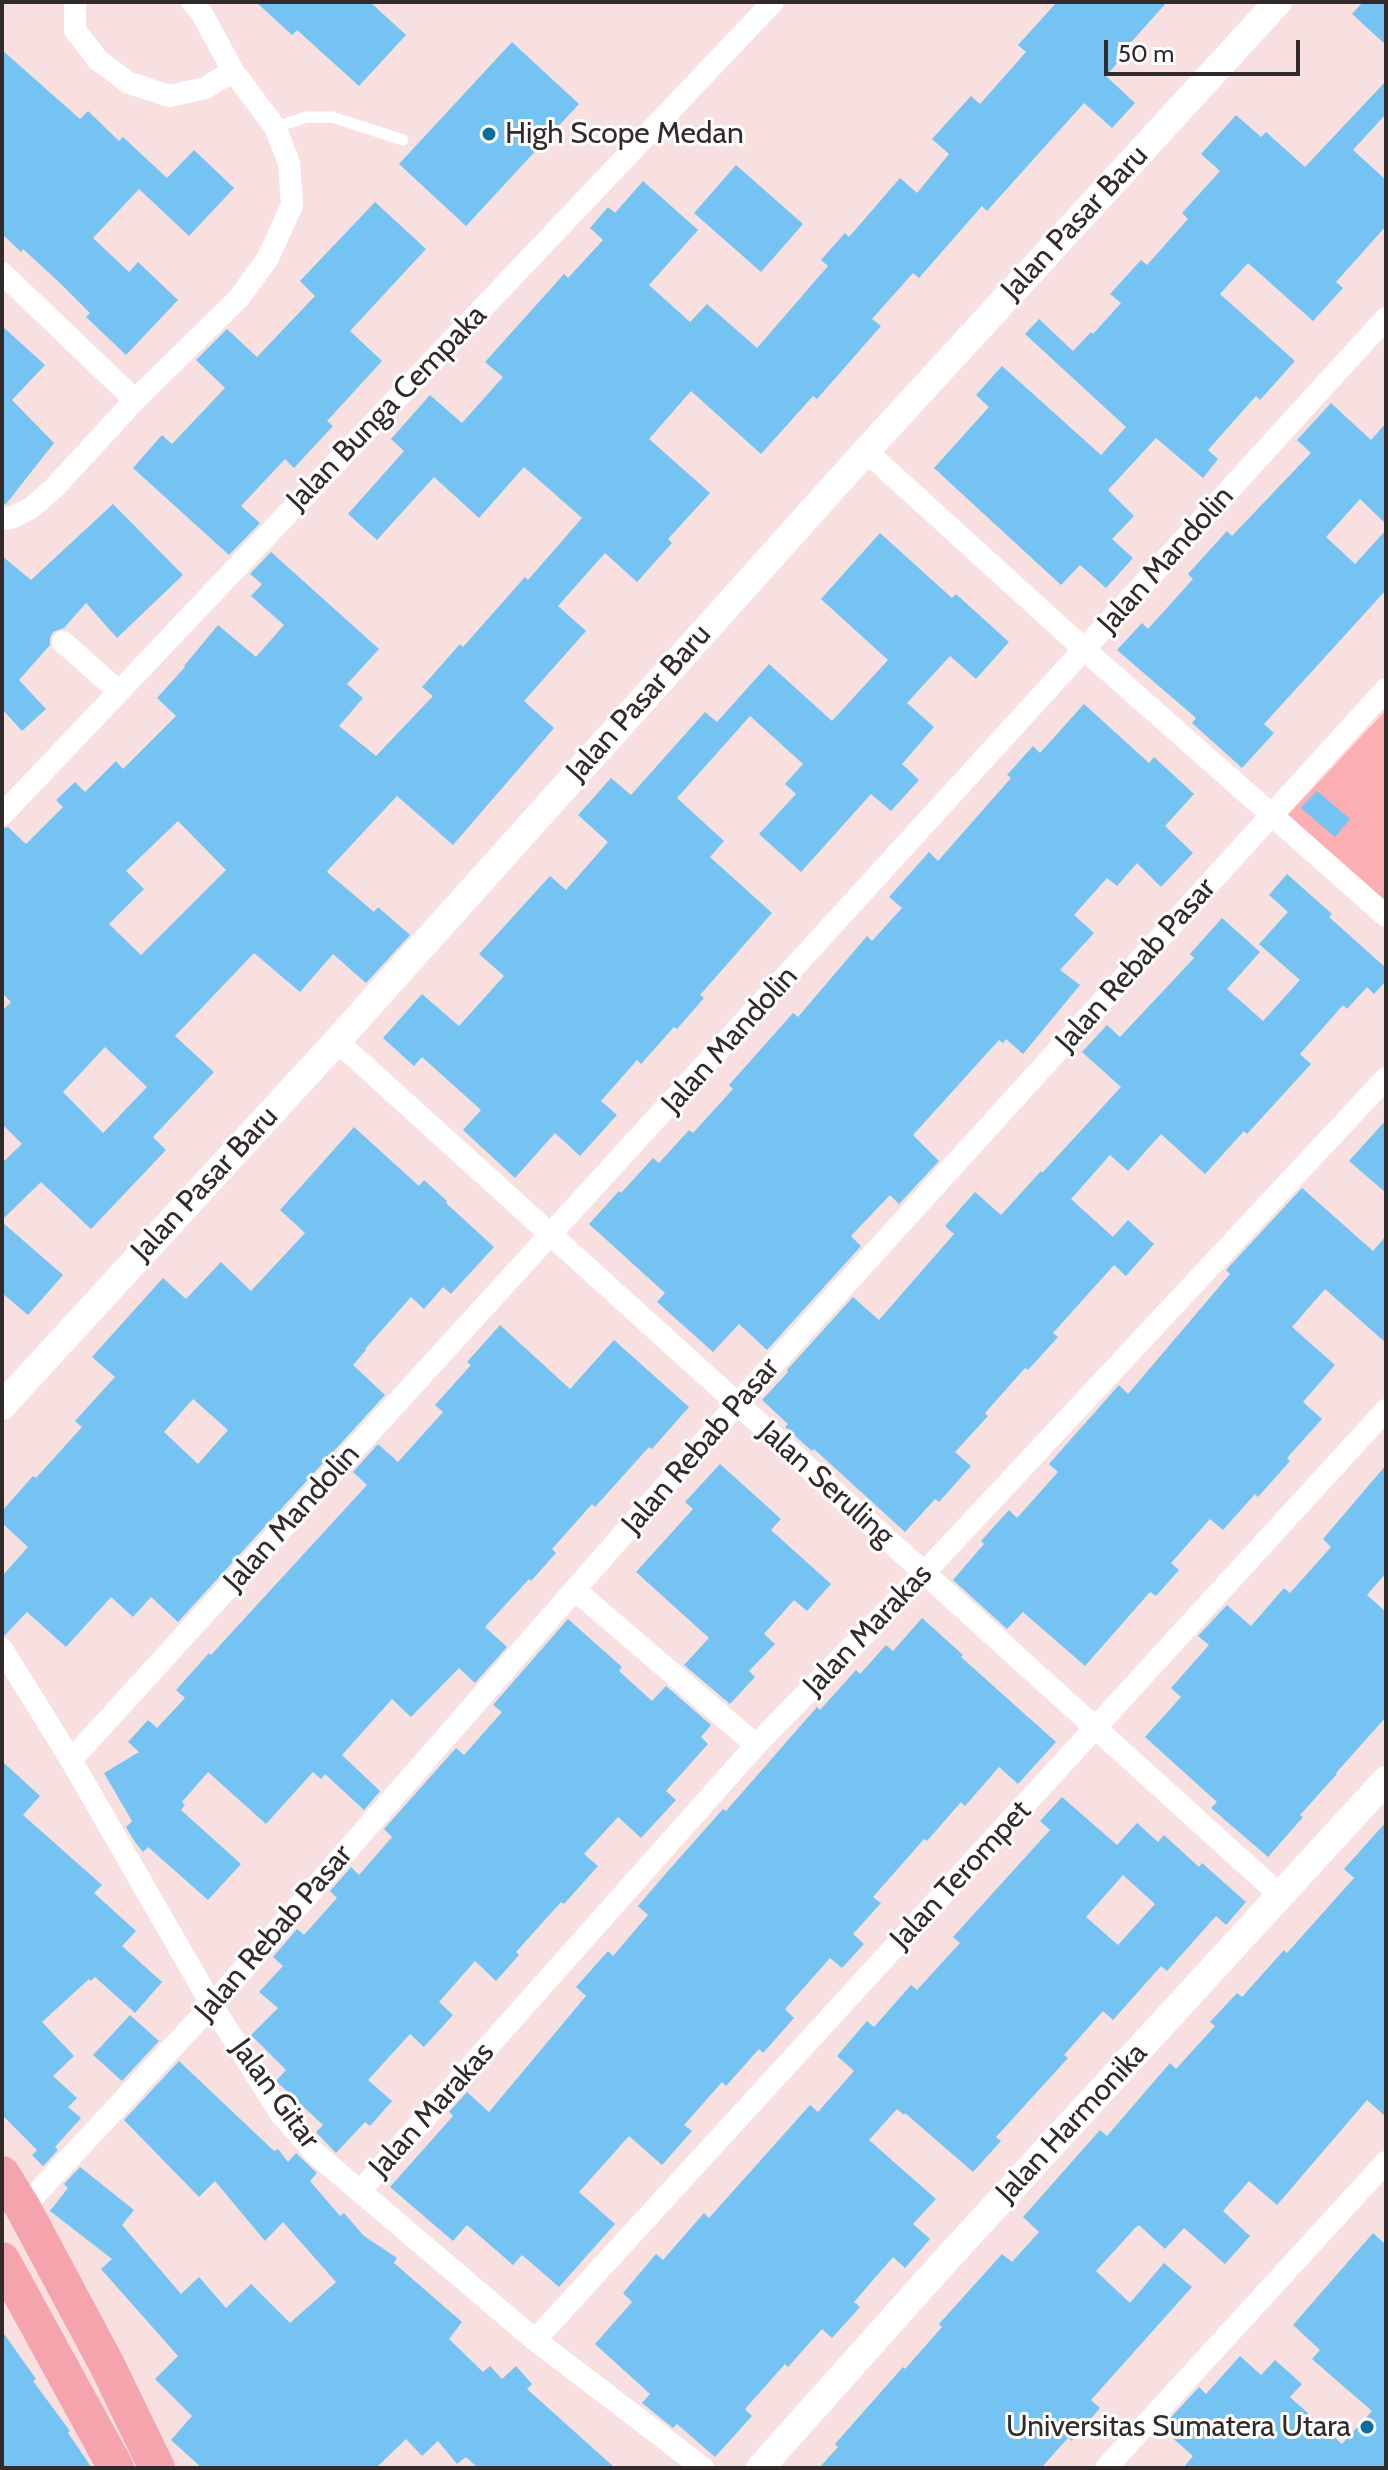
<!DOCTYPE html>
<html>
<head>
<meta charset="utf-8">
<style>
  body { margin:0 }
  #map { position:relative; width:1388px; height:2470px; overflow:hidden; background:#f8e0e0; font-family:Cabin,sans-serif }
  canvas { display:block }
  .frame { position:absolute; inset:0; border:4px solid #322929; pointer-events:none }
  .scale { position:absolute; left:1104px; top:40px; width:196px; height:36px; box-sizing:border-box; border:4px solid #322929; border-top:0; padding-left:10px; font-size:24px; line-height:28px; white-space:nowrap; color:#322929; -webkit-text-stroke:6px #fff; paint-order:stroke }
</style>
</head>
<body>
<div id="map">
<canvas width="1388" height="2470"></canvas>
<div class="frame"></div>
<div class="scale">50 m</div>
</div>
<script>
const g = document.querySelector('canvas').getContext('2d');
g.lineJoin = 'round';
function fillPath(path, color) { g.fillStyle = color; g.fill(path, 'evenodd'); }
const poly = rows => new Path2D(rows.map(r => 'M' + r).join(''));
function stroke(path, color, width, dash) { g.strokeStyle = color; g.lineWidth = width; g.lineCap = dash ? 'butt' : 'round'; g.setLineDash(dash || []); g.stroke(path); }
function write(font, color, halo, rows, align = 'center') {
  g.font = font + ' Cabin,sans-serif'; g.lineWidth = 6; g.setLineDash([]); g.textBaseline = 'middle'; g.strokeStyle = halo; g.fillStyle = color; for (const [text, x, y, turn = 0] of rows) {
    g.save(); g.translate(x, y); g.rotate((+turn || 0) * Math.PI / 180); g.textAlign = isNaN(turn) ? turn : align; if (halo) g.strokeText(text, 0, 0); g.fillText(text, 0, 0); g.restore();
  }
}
const green = poly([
  [1386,710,1386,905,1286,817]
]);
const building = poly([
  [256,2,370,2,406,35,359,86,297,30,292,35],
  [1057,2,1167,2,1117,58,1120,60,1106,76,1135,103,1112,128,1084,103,987,211,982,206,919,278,913,273,872,319,881,326,817,399,813,396,761,454,691,391,649,439,710,493,668,539,672,543,637,582,605,553,558,606,586,631,524,701,554,728,453,845,397,796,329,869,327,872,374,912,378,907,410,935,366,983,333,954,300,992,254,953,175,1036,214,1072,153,1137,166,1150,91,1229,41,1182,2,1220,2,1163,22,1144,2,1124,2,1011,11,1002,2,993,2,829,8,827,26,844,63,807,56,800,75,782,85,792,116,761,123,769,176,716,157,698,185,667,184,666,218,625,256,657,284,625,251,596,262,584,250,574,271,552,379,649,347,684,363,698,339,726,376,756,433,696,422,687,460,644,463,647,525,577,528,580,582,518,524,467,479,518,434,477,377,540,348,514,404,451,391,439,430,395,462,423,503,377,485,362,564,274,568,278,603,240,590,228,608,207,615,213,643,181,698,230,649,285,690,322,707,304,757,348,828,266,821,260,845,233,849,237,900,178,917,193,949,154,932,139,971,96,980,104,1026,52,1018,45],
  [178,821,226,870,141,955,109,924,144,889,126,871],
  [105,1047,147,1087,103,1133,63,1092],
  [1363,2,1386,2,1386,45,1352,14],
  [512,42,579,104,466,226,399,164],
  [2,50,80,119,88,111,119,141,123,137,167,178,194,150,234,188,189,236,139,189,93,238,129,272,138,262,178,300,126,355,86,317,90,313,61,284,23,249,21,252,2,234],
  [1386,81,1386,114,1353,150,1386,180,1386,226,1336,282,1343,288,1313,321,1248,263,1220,294,1295,361,1260,400,1256,396,1208,450,1218,459,1203,478,1156,438,1108,490,1134,516,1112,539,1133,558,1106,588,1080,565,1061,585,934,468,989,407,976,395,1002,366,1101,455,1126,427,1025,334,1039,319,1073,351,1091,332,1093,334,1121,303,1110,294,1141,260,1147,265,1188,219,1182,213,1220,171,1201,154,1236,115,1261,137,1266,132,1305,167],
  [736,165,803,224,761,272,694,213],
  [375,202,426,249,350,331,382,361,327,421,333,426,294,468,285,459,241,506,260,523,229,555,133,468,162,435,172,444,225,388,196,360,227,329,257,357,315,296,300,281],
  [2,326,45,365,12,400,54,443,6,504,2,505],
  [1331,403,1371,440,1386,423,1386,524,1360,499,1326,537,1355,564,1386,530,1386,590,1264,724,1274,733,1242,768,1192,723,1196,718,1117,650,1142,623,1148,629,1193,579,1188,574,1227,531,1232,536,1311,453,1297,440],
  [113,504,183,575,117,638,86,603,64,628,53,632,50,638,50,645,19,680,46,709,22,731,2,709,2,556,31,580],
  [880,533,952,598,956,594,1009,642,976,679,950,656,907,703,934,727,902,764,919,780,891,811,871,794,801,872,759,834,796,794,785,784,803,764,750,716,677,798,724,841,710,857,772,913,700,995,704,998,677,1029,674,1027,641,1064,637,1060,601,1101,617,1115,580,1156,555,1133,515,1178,463,1130,481,1110,422,1057,414,1066,383,1038,422,994,459,1026,504,976,479,954,550,876,566,890,608,842,578,815,611,778,631,795,705,712,717,722,769,664,832,721,888,660,821,599],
  [1084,704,1149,763,1154,757,1194,794,1165,826,1193,853,1161,887,1137,863,1117,886,1107,878,1074,915,1094,933,1060,970,1080,985,1023,1054,1006,1039,1003,1043,999,1040,913,1135,939,1161,899,1204,890,1195,851,1236,861,1246,767,1350,739,1324,713,1352,657,1302,665,1293,589,1224,619,1191,621,1193,653,1158,659,1163,689,1130,693,1133,733,1089,729,1085,793,1013,798,1017,867,936,872,941,902,908,889,897,929,852,938,861,1011,778,1007,775,1033,746,1040,753],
  [1317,791,1350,819,1335,837,1301,808],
  [1287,874,1332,914,1329,917,1386,968,1386,981,1374,994,1367,987,1347,1009,1343,1005,1300,1054,1311,1064,1247,1134,1244,1131,1205,1174,1161,1134,1128,1171,1110,1155,1071,1199,1113,1237,1128,1220,1154,1244,1126,1276,1114,1265,1053,1333,1058,1337,1028,1370,1025,1368,985,1413,988,1416,955,1452,971,1466,939,1502,935,1499,905,1532,814,1449,812,1451,785,1427,788,1424,762,1400,788,1372,787,1370,853,1297,879,1320,954,1234,945,1226,975,1192,1001,1215,1041,1171,1042,1173,1121,1087,1082,1052,1107,1025,1120,1037,1194,958,1190,954,1222,918,1260,952,1227,989,1263,1021,1300,980,1259,944,1288,912,1269,895],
  [1386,1120,1386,1193,1349,1161],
  [354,1127,419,1186,424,1180,447,1201,446,1203,494,1247,451,1294,443,1287,424,1309,411,1297,365,1349,366,1350,353,1365,385,1395,178,1622,151,1597,133,1617,111,1597,66,1647,27,1612,4,1636,2,1635,2,1576,28,1547,2,1523,2,1511,33,1476,36,1478,82,1427,75,1421,115,1377,92,1357,163,1278,186,1299,221,1262,251,1291,305,1233,280,1210],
  [193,1399,228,1430,198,1464,164,1432],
  [1302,1188,1373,1251,1386,1236,1386,1343,1325,1289,1292,1327,1335,1365,1303,1402,1322,1419,1287,1458,1290,1461,1258,1497,1255,1494,1223,1530,1210,1519,1171,1563,1179,1570,1156,1596,1150,1592,1085,1666,1023,1612,1007,1629,953,1580,984,1544,981,1541,1009,1510,1017,1518,1058,1472,1049,1464,1119,1385,1128,1394,1230,1274,1226,1270],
  [2,1222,63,1275,28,1315,2,1293],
  [500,1325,570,1389,614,1340,689,1407,652,1449,649,1447,595,1507,592,1504,552,1549,556,1553,531,1581,529,1579,485,1627,507,1647,475,1683,459,1668,411,1717,392,1699,342,1755,380,1791,364,1810,325,1774,321,1779,313,1772,266,1824,208,1772,182,1802,185,1805,181,1810,241,1864,208,1900,148,1847,143,1852,135,1842,126,1827,132,1821,104,1773,139,1752,128,1742,148,1720,157,1728,185,1698,176,1690,209,1653,211,1655,367,1485,353,1472,378,1444,398,1462,443,1412,435,1405,471,1365,467,1362],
  [720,1464,781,1519,771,1530,831,1584,807,1611,794,1600,764,1634,775,1644,749,1671,755,1677,730,1704,684,1665,709,1638,636,1572,693,1509,685,1502],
  [1386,1465,1386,1573,1367,1595,1386,1612,1386,1717,1336,1773,1337,1774,1300,1815,1303,1817,1268,1857,1211,1808,1217,1802,1145,1737,1181,1697,1171,1688,1209,1645,1198,1636,1227,1605,1251,1626,1284,1588,1290,1593,1331,1547,1323,1539],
  [922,1618,963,1655,961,1657,1056,1742,1018,1784,999,1767,965,1806,961,1802,927,1841,924,1839,873,1897,881,1903,853,1934,864,1944,842,1968,830,1958,785,2009,794,2018,763,2053,759,2049,726,2086,722,2082,684,2125,692,2131,662,2165,629,2136,579,2192,615,2224,559,2287,522,2255,513,2265,467,2225,453,2241,390,2187,453,2116,449,2112,467,2092,489,2112,586,1996,576,1987,608,1951,613,1956,648,1915,638,1906,668,1871,723,1809,726,1811,817,1707,820,1710,856,1670,860,1674,886,1645,893,1651],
  [568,1619,622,1667,619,1671,652,1701,666,1686,711,1725,701,1737,708,1744,666,1791,676,1800,641,1838,618,1817,584,1854,598,1866,564,1904,561,1902,516,1952,519,1955,496,1981,475,1961,439,2002,453,2015,424,2047,410,2034,368,2080,392,2101,370,2126,365,2122,336,2153,316,2132,323,2125,276,2081,286,2070,251,2035,278,2008,259,1992,283,1966,273,1957,297,1929,304,1935,337,1898,330,1891,351,1867,359,1875,392,1837,384,1829,456,1748,464,1755,502,1712,493,1705],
  [2,1761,40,1796,23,1815,102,1885,94,1893,136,1931,122,1946,162,1982,135,2013,95,1977,91,1981,89,1979,42,2022,74,2056,53,2076,77,2098,68,2107,81,2118,55,2147,58,2150,43,2166,32,2155,37,2150,2,2115],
  [1062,1797,1117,1845,1137,1823,1158,1842,1164,1835,1199,1867,1202,1863,1246,1902,1226,1925,1216,1916,1167,1971,1161,1966,1113,2020,1103,2011,1064,2055,1068,2058,996,2137,1001,2141,973,2172,905,2113,904,2115,897,2109,869,2140,936,2199,913,2224,930,2239,905,2268,893,2257,854,2302,860,2307,832,2338,822,2329,788,2367,785,2364,745,2409,752,2416,715,2457,677,2424,673,2428,642,2403,650,2394,595,2344,632,2302,623,2293,656,2254,663,2260,704,2213,709,2218,810,2105,818,2112,854,2071,837,2056,867,2021,874,2027,911,1985,917,1990,960,1943,953,1937,1050,1830,1040,1821],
  [1123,1875,1155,1904,1118,1945,1086,1917],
  [1386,1822,1386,2117,1367,2100,1277,2205,1249,2181,1223,2211,1250,2236,1225,2264,1184,2228,1165,2249,1139,2225,1136,2227,1096,2271,1130,2303,1164,2263,1192,2287,1091,2400,1100,2408,1072,2441,1068,2438,1041,2468,819,2468,838,2447,835,2444,903,2367,905,2369,942,2327,939,2324,1002,2254,1012,2262,1039,2232,1023,2217,1100,2130,1107,2136,1170,2063,1176,2069,1215,2026,1210,2022,1237,1993,1242,1997,1284,1950,1287,1953,1354,1878,1344,1869],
  [130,2015,159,2041,122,2081,93,2055],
  [179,2061,274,2151,278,2149,288,2162,296,2153,317,2173,310,2181,340,2216,344,2213,364,2236,397,2258,394,2263,462,2322,449,2339,483,2372,490,2366,502,2379,516,2366,532,2384,527,2389,615,2468,478,2468,466,2457,457,2464,438,2441,422,2456,406,2439,376,2468,202,2468,171,2440,192,2416,155,2379,178,2356,101,2269,112,2259,50,2211,68,2188,64,2184,80,2167,134,2210,122,2225,181,2294,199,2277,226,2308,251,2284,290,2323,336,2282,283,2222,265,2241,215,2181,199,2197,124,2120],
  [1373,2233,1386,2245,1386,2468,1183,2468,1193,2456,1161,2428,1199,2387,1206,2394,1240,2356,1261,2375,1275,2360,1302,2384,1290,2397,1342,2444,1372,2411,1312,2359,1320,2350,1293,2325],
  [2,2331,36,2379,33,2381,70,2431,68,2433,92,2468,2,2468]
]);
const service = poly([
  [275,127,307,117,332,117,403,140]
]);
const minor = poly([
  [75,2,75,30,98,60,129,83,170,96,205,88,233,71],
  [2,273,135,400],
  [866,451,1085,650,1386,916],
  [2,519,11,518,31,508,54,488,135,400,239,298,268,258,292,205,289,163,275,127,233,71,201,12,192,2],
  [63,642,118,691],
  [2,815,773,2],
  [337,1041,1280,1895],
  [575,1590,756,1745],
  [2,1649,71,1760,212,2005,280,2113,316,2154,535,2340,703,2468],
  [71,1760,1386,318],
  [360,2191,756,1745,924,1573,1386,1078],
  [23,2208,212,2005,737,1404,1386,689],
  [535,2340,1386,1410],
  [1106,2468,1386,2162]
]);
const tertiary = poly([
  [2,1406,337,1041,866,451,1278,2],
  [760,2468,945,2261,1386,1780]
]);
const primary = poly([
  [2,2174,23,2208,107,2365,157,2468],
  [2,2260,116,2468]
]);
const markers = [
  [489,134,8,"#076d9a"],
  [1367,2427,8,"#076d9a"]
];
const poiNames = [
  ["High Scope Medan",505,134],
  ["Universitas Sumatera Utara",1351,2427,"right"]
];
const streetNames = [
  ["Jalan Pasar Baru",1075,223,-47],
  ["Jalan Bunga Cempaka",387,408,-46],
  ["Jalan Mandolin",1166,560,-48],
  ["Jalan Pasar Baru",639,703,-48],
  ["Jalan Rebab Pasar",1136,965,-48],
  ["Jalan Mandolin",730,1040,-48],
  ["Jalan Pasar Baru",205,1184,-47],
  ["Jalan Rebab Pasar",701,1446,-49],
  ["Jalan Seruling",826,1484,42],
  ["Jalan Mandolin",292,1518,-48],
  ["Jalan Marakas",868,1630,-46],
  ["Jalan Terompet",961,1875,-47],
  ["Jalan Rebab Pasar",274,1933,-49],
  ["Jalan Gitar",275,2094,54],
  ["Jalan Marakas",432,2110,-48],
  ["Jalan Harmonika",1072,2123,-47]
];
fillPath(green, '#fcafb2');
fillPath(building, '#74c3f3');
stroke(service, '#fff', 11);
stroke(minor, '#fff', 22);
stroke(tertiary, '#fff', 28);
stroke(primary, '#f5a4ad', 36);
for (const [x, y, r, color] of markers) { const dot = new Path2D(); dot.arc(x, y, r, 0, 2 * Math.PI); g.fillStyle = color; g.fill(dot); stroke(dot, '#fff', 3); }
write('30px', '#322929', '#fff', poiNames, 'left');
write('30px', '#322929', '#fff', streetNames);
</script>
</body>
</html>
